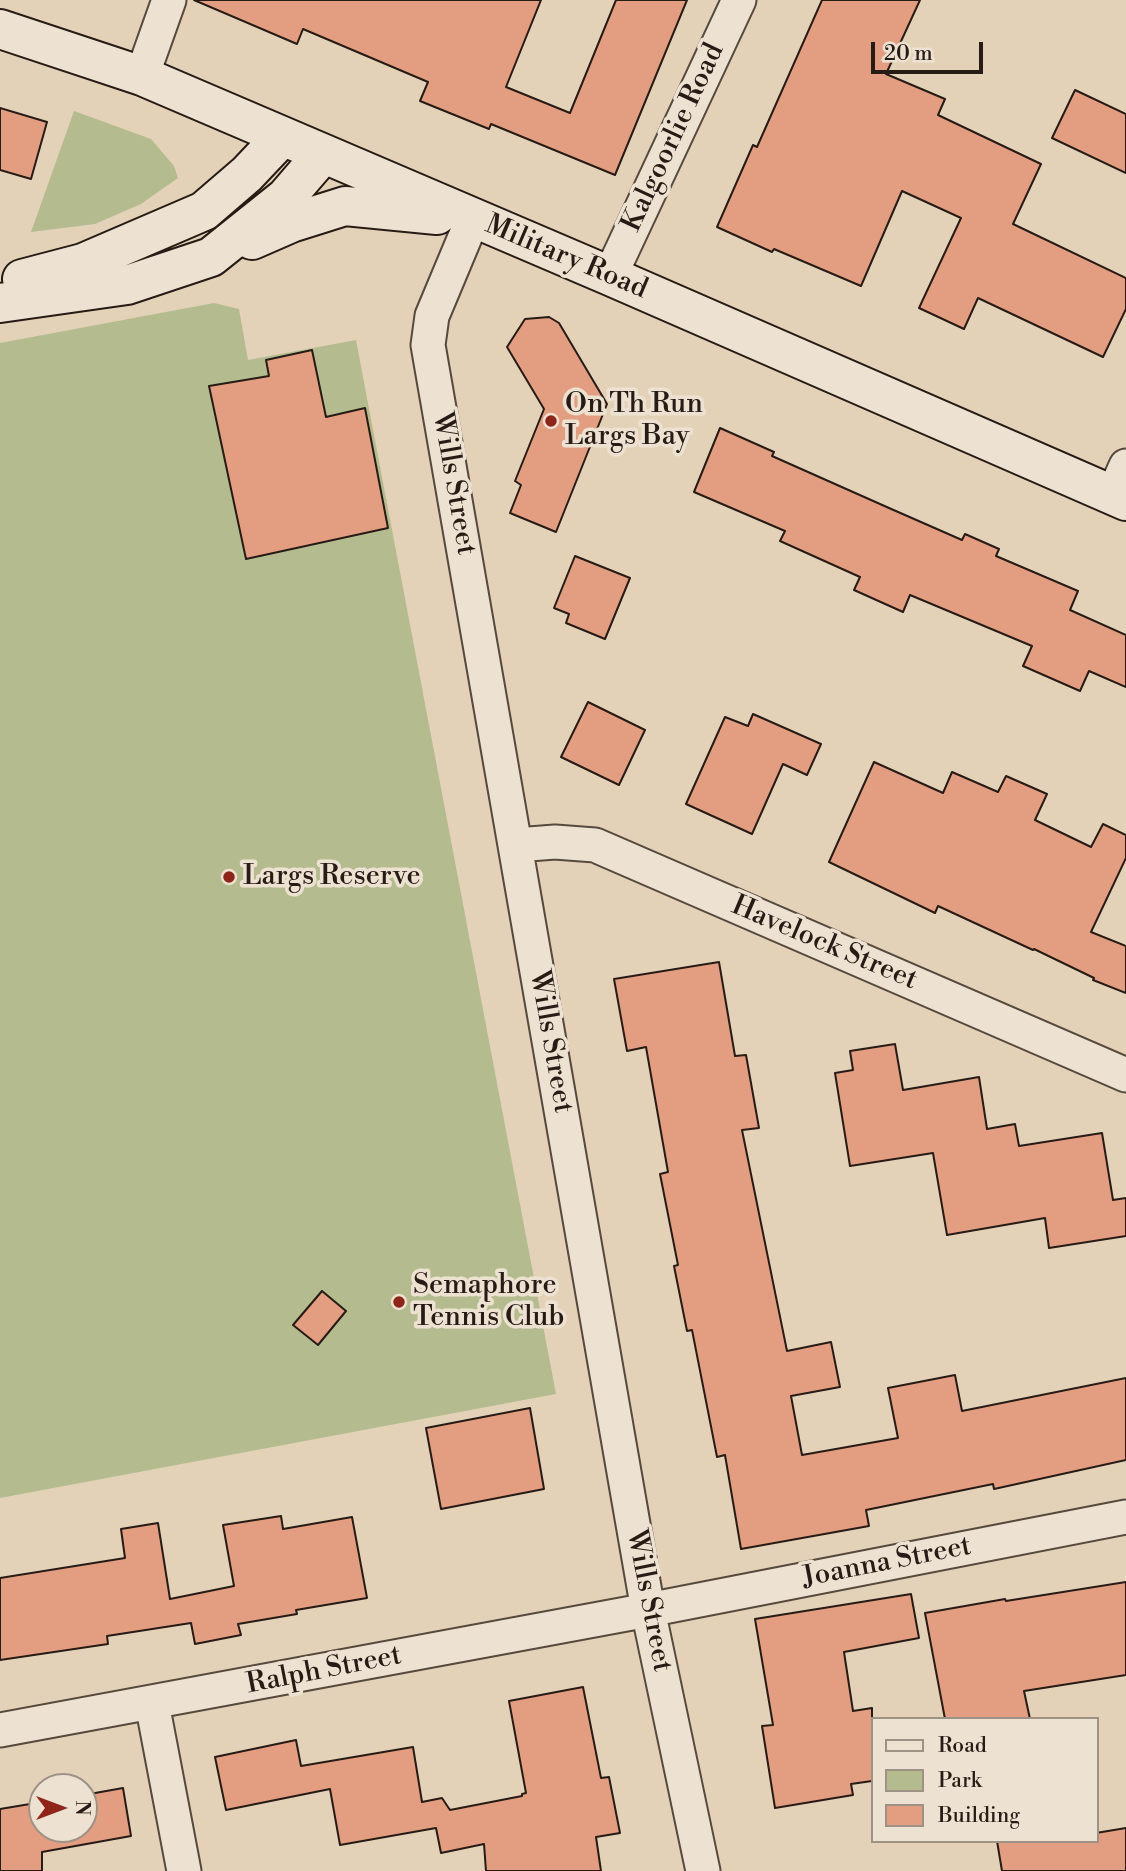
<!DOCTYPE html>
<html>
<head>
<meta charset="utf-8">
<style>
  body { margin:0 }
  #map { position:relative; width:1126px; height:1871px; overflow:hidden; background:#e4d2b8; font-family:"Libre Bodoni",serif }
  canvas { display:block }
  .legend { position:absolute; left:871px; top:1717px; width:228px; height:126px; box-sizing:border-box; background:#ede2d1; border:2px solid #9e9286; margin:0; padding:9px 12px; list-style:none; font-size:21px; color:#271b15 }
  .legend li { display:flex; align-items:center; gap:14px; height:35px }
  .legend b { width:35px; border:2px solid #9e9286 }
  .north { position:absolute; left:28px; top:1773px; width:70px; height:70px; box-sizing:border-box; background:#ede2d1; border:2px solid #9e9286; border-radius:50%; rotate:90deg; font-size:19px; font-weight:700; line-height:28px; text-align:center; color:#271b15 }
  .north::after { content:''; display:block; margin:auto; width:24px; height:32px; background:#8f2418; clip-path:polygon(50% 0,100% 100%,50% 72%,0 100%) }
  .scale { position:absolute; left:871px; top:42px; width:112px; height:32px; box-sizing:border-box; border:4px solid #271b15; border-top:0; padding-left:9px; font-size:21px; line-height:24px; white-space:nowrap; color:#271b15; -webkit-text-stroke:5px #ede2d1; paint-order:stroke }
</style>
</head>
<body>
<div id="map">
<canvas width="1126" height="1871"></canvas>
<ul class="legend">
<li><b style="height:9px;background:#ede2d1"></b>Road</li>
<li><b style="height:19px;background:#b4bc8f"></b>Park</li>
<li><b style="height:19px;background:#e39e81"></b>Building</li>
</ul>
<div class="north">N</div>
<div class="scale">20 m</div>
</div>
<script>
const g = document.querySelector('canvas').getContext('2d');
g.lineJoin = 'round';
function fillPath(path, color) { g.fillStyle = color; g.fill(path, 'evenodd'); }
const poly = rows => new Path2D(rows.map(r => 'M' + r).join(''));
function stroke(path, color, width, dash) { g.strokeStyle = color; g.lineWidth = width; g.lineCap = dash ? 'butt' : 'round'; g.setLineDash(dash || []); g.stroke(path); }
function write(font, color, halo, rows, align = 'center') {
  g.font = font + ' "Libre Bodoni",serif'; g.lineWidth = 7; g.setLineDash([]); g.textBaseline = 'middle'; g.strokeStyle = halo; g.fillStyle = color; for (const [text, x, y, turn = 0] of rows) {
    g.save(); g.translate(x, y); g.rotate((+turn || 0) * Math.PI / 180); g.textAlign = isNaN(turn) ? turn : align; if (halo) g.strokeText(text, 0, 0); g.fillText(text, 0, 0); g.restore();
  }
}
const green = poly([
  [74,111,151,139,174,166,178,178,141,204,95,224,31,232],
  [214,303,239,309,248,360,356,340,556,1394,0,1498,0,343]
]);
const building = poly([
  [194,0,541,0,506,87,570,113,616,0,687,0,615,175,491,124,489,129,420,101,428,82,303,29,297,44,194,0],
  [822,0,920,0,886,74,945,99,938,115,1041,164,1013,224,1126,278,1126,309,1103,357,978,298,964,329,919,308,961,218,902,191,861,286,774,249,772,252,717,227,753,145,757,147,822,0],
  [1075,90,1126,114,1126,173,1052,138,1075,90],
  [0,108,47,122,31,179,0,170,0,108],
  [549,317,559,323,607,404,556,532,510,513,521,485,515,481,544,409,507,347,525,319,549,317],
  [312,350,326,417,365,408,388,528,246,559,209,386,269,376,266,360,312,350],
  [720,428,774,452,772,456,889,508,962,540,965,534,999,549,996,556,1078,591,1070,610,1126,635,1126,687,1089,671,1080,691,1023,666,1032,646,910,595,903,612,854,590,860,577,780,541,785,531,694,492,720,428],
  [575,556,630,578,605,639,566,623,569,614,554,608,575,556],
  [588,702,645,730,619,785,561,757,588,702],
  [753,714,821,744,807,775,783,764,752,834,686,804,725,717,748,726,753,714],
  [874,762,943,793,952,772,998,792,1006,776,1047,794,1035,820,1091,847,1103,824,1126,835,1126,858,1091,932,1126,946,1126,993,1093,980,1094,978,1034,949,1033,950,938,906,935,913,829,862,874,762],
  [719,962,735,1056,746,1055,759,1128,742,1130,787,1351,831,1342,840,1387,791,1396,802,1455,898,1438,888,1388,955,1375,962,1411,1126,1378,1126,1460,994,1489,993,1484,866,1510,869,1526,741,1549,725,1455,717,1457,692,1330,687,1331,674,1266,678,1265,660,1174,668,1172,646,1047,627,1051,614,979,719,962],
  [895,1044,903,1090,979,1077,987,1129,1015,1124,1019,1146,1102,1133,1113,1200,1126,1198,1126,1236,1049,1248,1045,1218,947,1235,933,1153,850,1166,835,1073,853,1070,850,1051,895,1044],
  [322,1291,346,1311,318,1345,293,1325,322,1291],
  [530,1408,544,1489,441,1509,426,1428,530,1408],
  [281,1516,283,1529,352,1517,367,1598,296,1610,297,1614,238,1624,241,1635,195,1644,191,1623,107,1636,108,1644,0,1660,0,1578,125,1558,121,1529,158,1523,170,1599,234,1586,223,1525,281,1516],
  [1126,1582,1126,1675,1024,1691,1030,1719,945,1719,925,1613,1005,1599,1006,1601,1126,1582],
  [911,1594,919,1638,844,1652,853,1711,872,1708,872,1781,851,1784,853,1795,775,1808,762,1726,773,1725,755,1619,911,1594],
  [583,1687,601,1778,609,1777,620,1833,596,1837,601,1871,486,1871,484,1844,441,1853,436,1828,340,1845,330,1789,226,1810,215,1757,296,1740,301,1766,413,1747,422,1802,442,1798,450,1810,522,1796,522,1794,526,1793,509,1701,583,1687],
  [123,1788,131,1836,42,1852,42,1871,0,1871,0,1809,42,1802,42,1829,84,1829,84,1795,123,1788],
  [1126,1828,1126,1871,1002,1871,997,1841,1096,1841,1096,1833,1126,1828]
]);
const street = poly([
  [142,76,169,0],
  [473,218,432,316,428,345,648,1610,703,1871],
  [610,276,739,0],
  [1113,495,1126,466],
  [516,845,555,842,595,845,1126,1075],
  [152,1703,184,1871],
  [0,1730,648,1610,1126,1517]
]);
const secondary = poly([
  [0,29,142,76,610,276,1126,501],
  [252,240,291,223,345,206,437,215],
  [22,279,83,263,204,211,247,174,282,137],
  [0,303,127,285,211,257,286,197,323,154]
]);
const markers = [
  [551,421,7,"#8f2418"],
  [229,877,7,"#8f2418"],
  [399,1302,7,"#8f2418"]
];
const streetNames = [
  ["Kalgoorlie Road",674,138,-65],
  ["Military Road",566,258,23],
  ["Wills Street",453,484,80],
  ["Havelock Street",824,944,23],
  ["Wills Street",550,1042,80],
  ["Joanna Street",887,1563,-11],
  ["Wills Street",648,1601,79],
  ["Ralph Street",324,1671,-11]
];
const poiNames = [
  ["On Th Run",565,405],
  ["Largs Bay",565,437],
  ["Largs Reserve",243,877],
  ["Semaphore",413,1286],
  ["Tennis Club",413,1318]
];
fillPath(green, '#b4bc8f');
fillPath(building, '#e39e81');
stroke(building, '#271b15', 2);
stroke(street, '#56493e', 37);
stroke(secondary, '#271b15', 42);
stroke(street, '#ede2d1', 33);
stroke(secondary, '#ede2d1', 38);
for (const [x, y, r, color] of markers) { const dot = new Path2D(); dot.arc(x, y, r, 0, 2 * Math.PI); g.fillStyle = color; g.fill(dot); stroke(dot, '#ede2d1', 2.5); }
write('28px', '#271b15', '#ede2d1', streetNames);
write('28px', '#271b15', '#ede2d1', poiNames, 'left');
</script>
</body>
</html>
